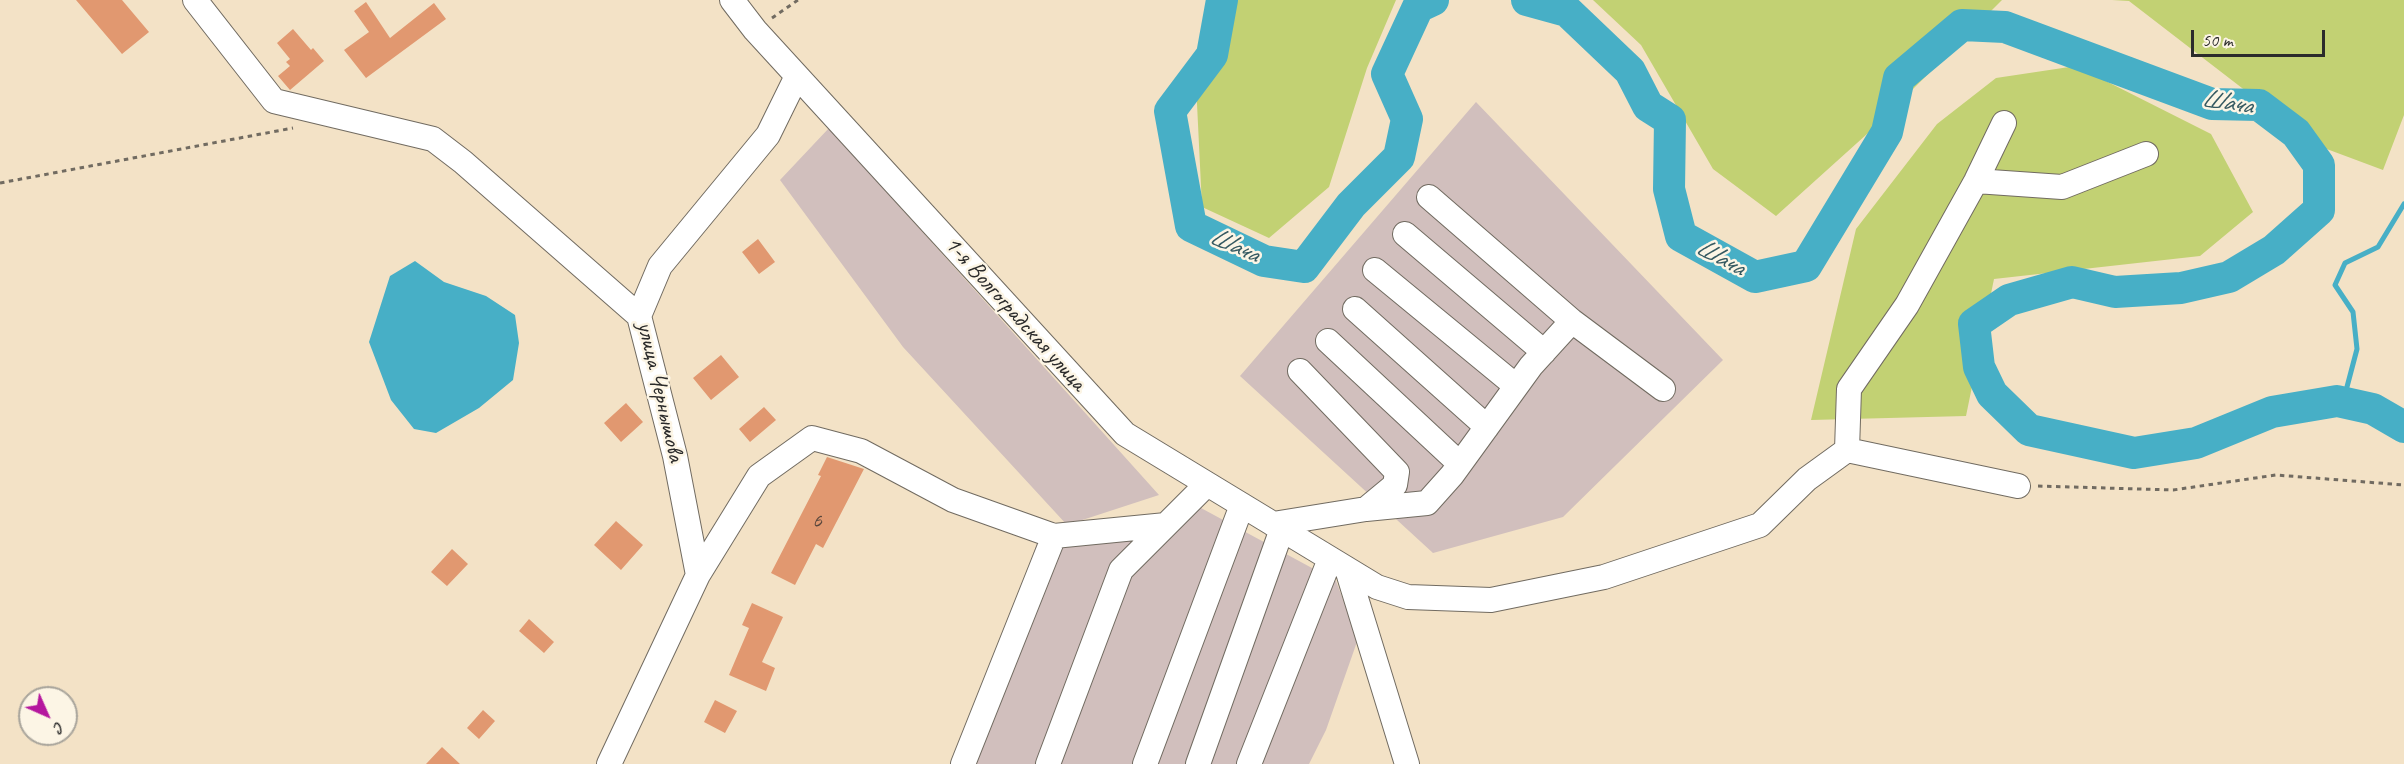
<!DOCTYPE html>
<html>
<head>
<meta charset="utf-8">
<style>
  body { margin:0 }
  #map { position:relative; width:2404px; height:764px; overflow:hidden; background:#f3e2c6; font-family:Caveat,sans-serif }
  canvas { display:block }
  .north { position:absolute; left:18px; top:686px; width:60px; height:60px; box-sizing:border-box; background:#fcf5e5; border:2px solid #a8a49b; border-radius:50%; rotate:135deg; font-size:16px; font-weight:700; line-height:24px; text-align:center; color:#2b2b2b }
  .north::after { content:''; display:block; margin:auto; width:21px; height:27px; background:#b5179e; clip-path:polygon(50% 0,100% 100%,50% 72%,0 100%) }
  .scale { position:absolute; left:2191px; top:30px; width:134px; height:27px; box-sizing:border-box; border:3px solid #2b2b2b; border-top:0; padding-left:8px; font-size:18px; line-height:21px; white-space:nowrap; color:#2b2b2b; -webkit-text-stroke:4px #fcf5e5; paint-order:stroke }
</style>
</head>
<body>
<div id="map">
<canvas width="2404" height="764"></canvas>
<div class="north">С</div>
<div class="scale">50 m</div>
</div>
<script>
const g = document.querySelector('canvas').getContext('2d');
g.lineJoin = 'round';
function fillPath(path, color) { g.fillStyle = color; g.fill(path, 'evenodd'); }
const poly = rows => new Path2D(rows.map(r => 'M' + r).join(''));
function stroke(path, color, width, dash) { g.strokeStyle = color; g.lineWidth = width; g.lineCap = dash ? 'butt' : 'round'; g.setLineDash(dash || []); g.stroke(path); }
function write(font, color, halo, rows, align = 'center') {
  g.font = font + ' Caveat,sans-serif'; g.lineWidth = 5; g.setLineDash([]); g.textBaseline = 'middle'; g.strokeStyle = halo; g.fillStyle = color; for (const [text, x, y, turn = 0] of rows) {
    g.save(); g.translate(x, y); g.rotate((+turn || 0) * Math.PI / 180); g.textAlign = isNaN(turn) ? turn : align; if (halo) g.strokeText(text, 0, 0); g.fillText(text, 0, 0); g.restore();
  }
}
const industrial = poly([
  [1476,102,1723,360,1563,517,1433,553,1240,376],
  [829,128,1159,495,1067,525,903,347,780,180],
  [1201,508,1336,581,1358,639,1326,730,1309,764,953,764,996,660,1043,526,1111,523]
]);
const green = poly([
  [1238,0,1396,0,1367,68,1329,187,1269,238,1202,207,1196,83],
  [1593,0,2002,0,1877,125,1776,216,1713,169,1641,45],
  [2112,0,2404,0,2404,115,2383,170,2316,145,2129,1],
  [2076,66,2211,134,2253,212,2200,256,1994,279,1966,416,1811,420,1856,229,1937,124,1996,78]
]);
const water = poly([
  [415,261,444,282,486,296,515,315,519,343,513,380,479,408,436,433,414,429,391,400,369,342,390,276]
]);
const stream = poly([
  [2343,402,2357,349,2353,312,2335,285,2345,263,2378,247,2404,204]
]);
const river = poly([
  [1222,0,1212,55,1170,111,1191,226,1264,261,1304,267,1351,205,1399,157,1407,119,1387,74,1418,7,1433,0],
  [1527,0,1567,11,1630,71,1648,106,1670,120,1669,189,1681,236,1755,277,1806,266,1887,132,1899,78,1962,25,2005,27,2212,104,2259,105,2296,133,2319,165,2319,210,2274,250,2229,277,2181,288,2115,292,2072,282,2009,300,1974,324,1979,367,1992,394,2029,430,2134,453,2196,443,2272,412,2337,401,2373,409,2404,427]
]);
const building = poly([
  [76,0,122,0,149,32,122,54],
  [366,2,390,38,434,3,446,19,366,78,344,50,369,32,354,11],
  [293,29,311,50,313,48,324,61,290,90,278,76,290,66,286,62,290,59,277,43],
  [758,239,775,262,759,274,742,252],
  [721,355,739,377,711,400,693,378],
  [626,403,643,422,621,442,604,423],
  [764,407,776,420,750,442,739,429],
  [827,457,864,469,823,548,816,544,795,585,771,573,821,476,818,475],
  [616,521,643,545,621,570,594,545],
  [452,549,468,564,447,586,431,572],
  [752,603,783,617,762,662,775,668,766,691,729,675,749,628,742,625],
  [529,619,554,642,544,653,519,631],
  [715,700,737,711,725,733,704,722],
  [483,710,495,721,479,739,467,728],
  [442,747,460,764,426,764]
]);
const path = poly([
  [772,18,798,0],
  [0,183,293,128],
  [2038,486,2173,490,2276,475,2404,485]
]);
const minor = poly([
  [195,0,274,101,433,139,463,162,639,316],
  [732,0,755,30,1125,434,1377,587,1408,597,1491,600,1604,577,1760,525,1807,479,1847,450,2018,486],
  [1976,181,2062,187,2146,154],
  [1429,197,1572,321,1663,389],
  [1405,234,1544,352],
  [1375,270,1516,386],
  [1355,309,1487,427],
  [1328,341,1460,464],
  [1847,450,1849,389,1907,305,1976,181,2004,123],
  [1366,509,1427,503,1452,475,1531,366,1572,321],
  [1273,524,1366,509,1395,485,1397,472,1300,371],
  [1347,569,1407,764],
  [698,575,675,456,639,316,660,266,768,135,797,76],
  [609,764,698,575,759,476,812,438,861,451,953,500,1054,536],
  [963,764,1054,536,1166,525],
  [1048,764,1121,570,1207,484],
  [1145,764,1242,505],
  [1198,764,1282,529],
  [1249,764,1330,559]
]);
const numberNames = [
  ["6",817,521]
];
const streetNames = [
  ["1-я Волгоградская улица",1015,314,48],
  ["улица Чернышова",660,392,77]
];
const waterNames = [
  ["Шача",2227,103,9],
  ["Шача",1234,246,24],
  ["Шача",1720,258,28]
];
fillPath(industrial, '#d1bfbd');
fillPath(green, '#c2d173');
fillPath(water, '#47afc6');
stroke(stream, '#47afc6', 5);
stroke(river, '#47afc6', 32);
fillPath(building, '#e19870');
stroke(minor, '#716b61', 26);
stroke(path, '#716b61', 3, [4.5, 4.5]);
stroke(minor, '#fff', 24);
write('21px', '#58463c', null, numberNames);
write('24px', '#2b2b2b', '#fcf5e5', streetNames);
write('italic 26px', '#355961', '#fcf5e5', waterNames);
</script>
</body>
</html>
